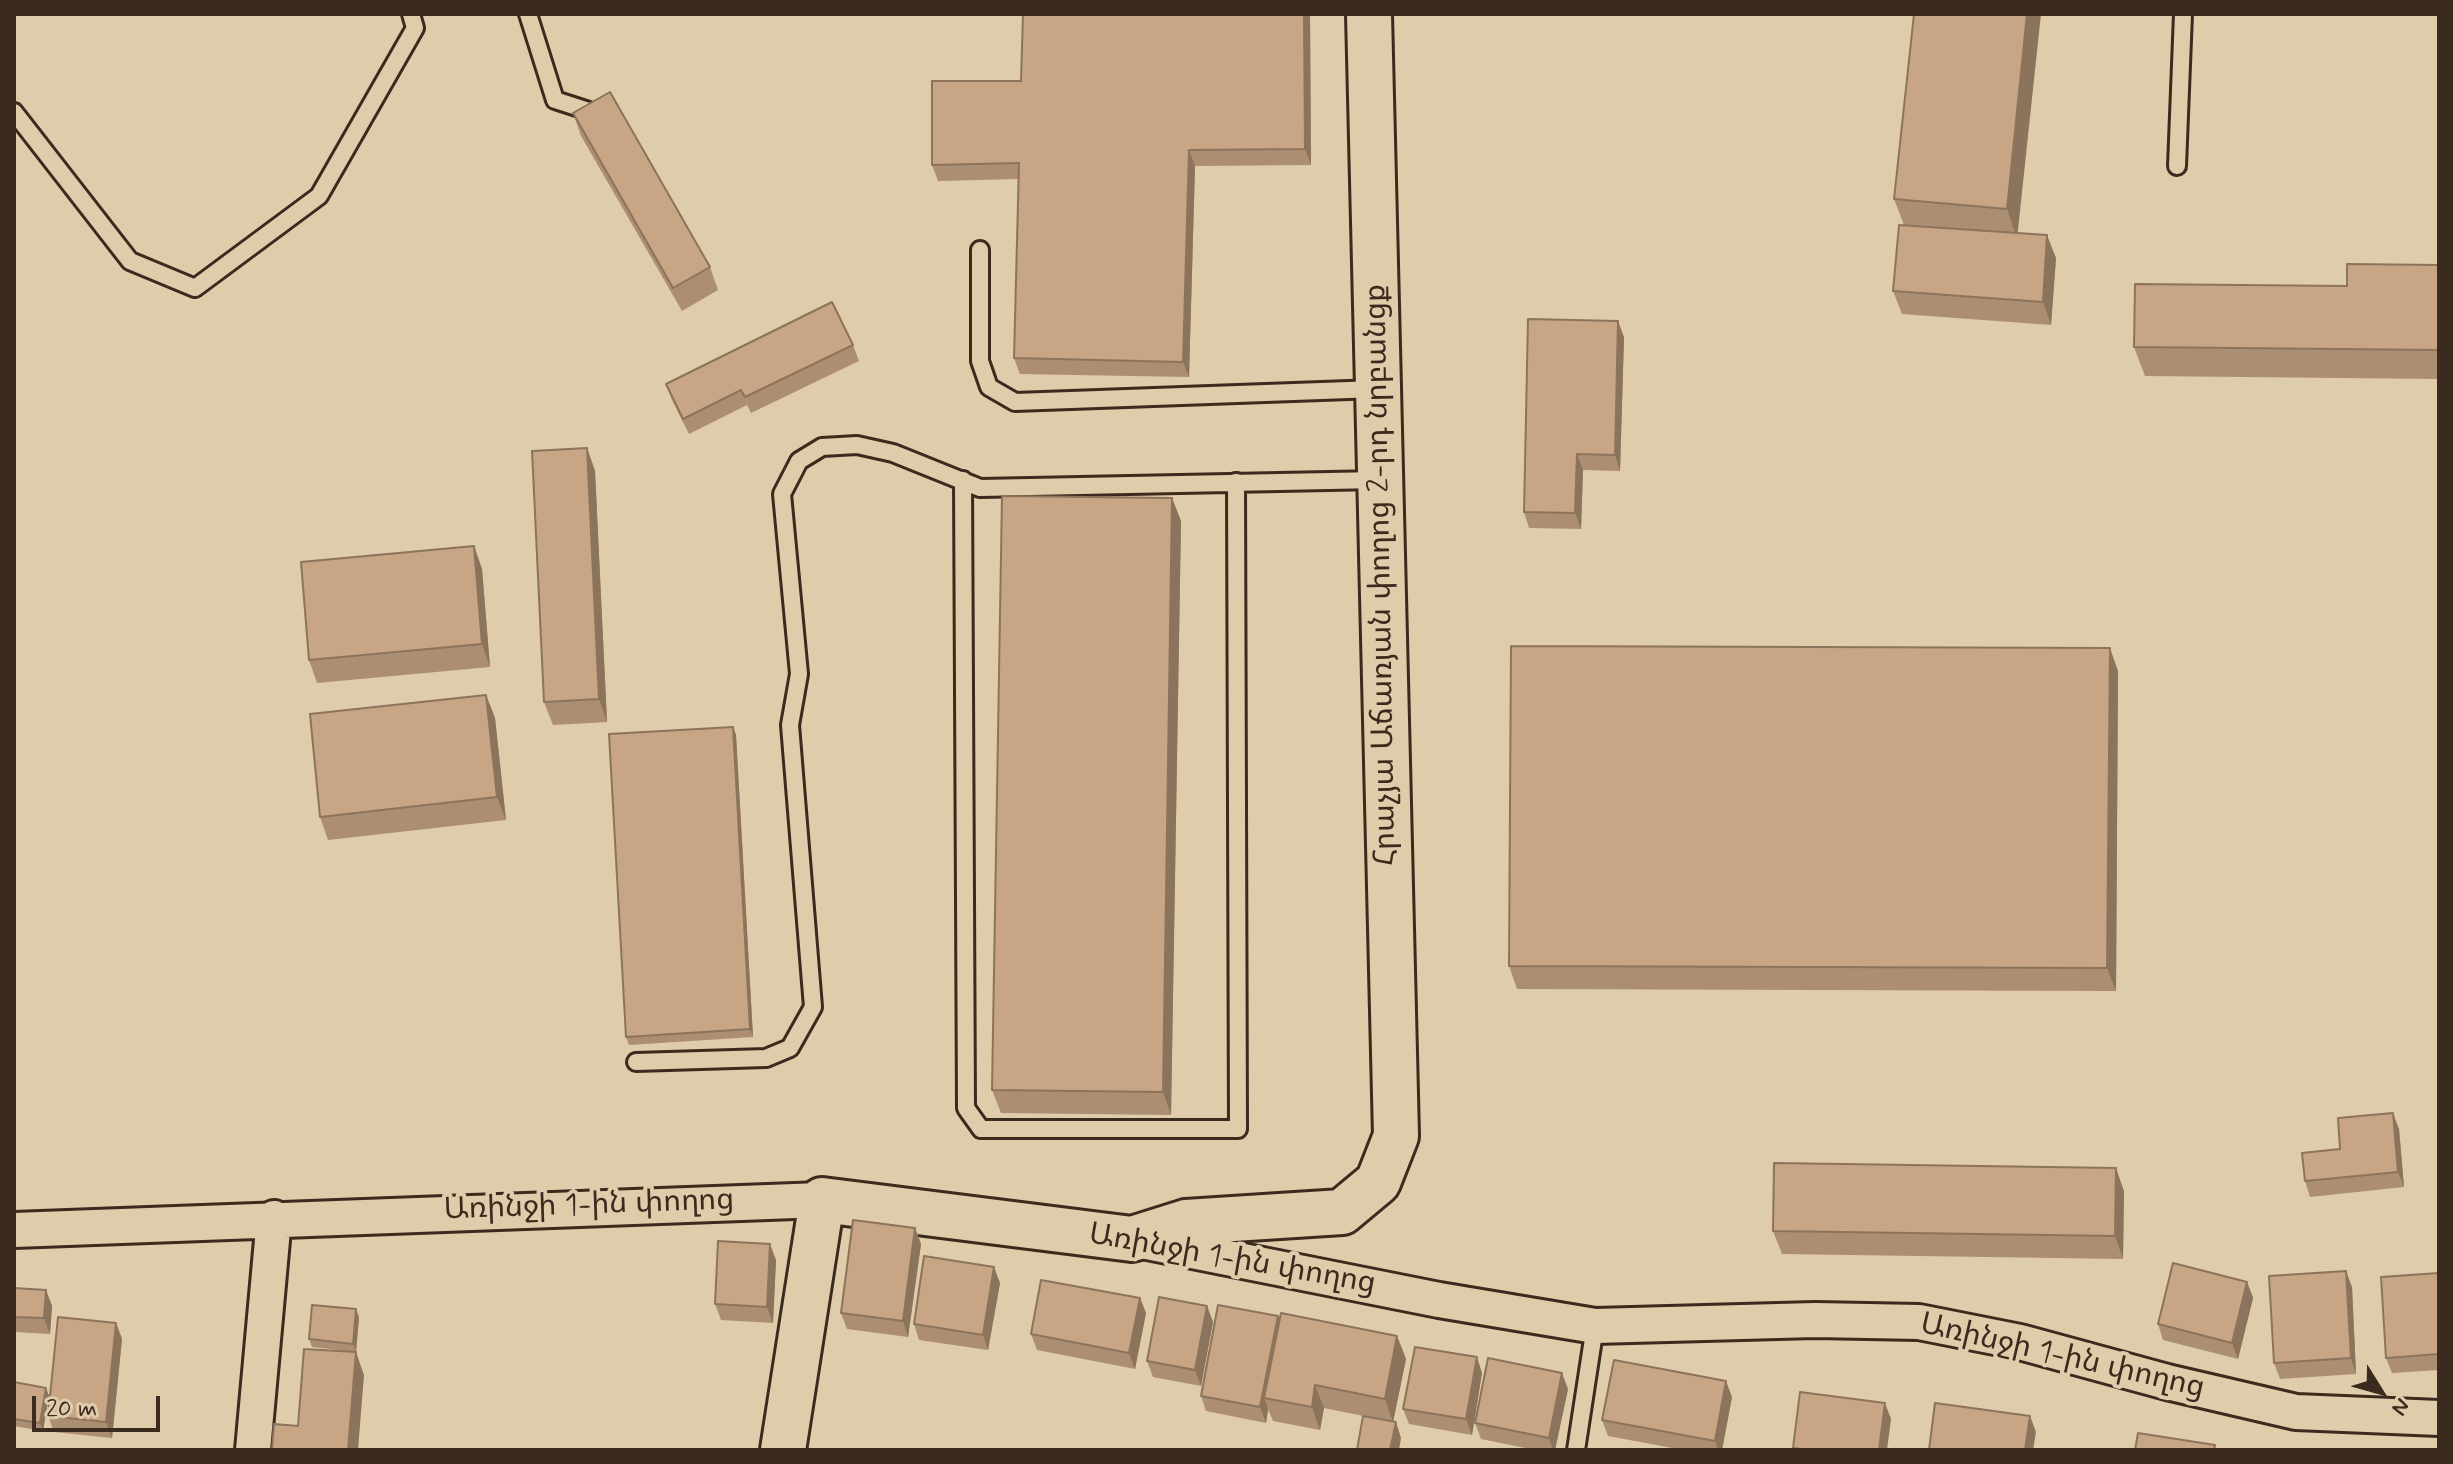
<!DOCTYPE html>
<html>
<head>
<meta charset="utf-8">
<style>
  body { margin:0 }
  #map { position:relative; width:2453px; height:1464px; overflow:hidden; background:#dfccaa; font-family:Mynerve,sans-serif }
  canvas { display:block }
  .frame { position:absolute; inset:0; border:16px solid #3b2a1e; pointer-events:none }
  .north { position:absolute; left:2341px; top:1352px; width:80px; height:80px; -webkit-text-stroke:6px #dfccaa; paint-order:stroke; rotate:127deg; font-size:22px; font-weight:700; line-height:32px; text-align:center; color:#3b2a1e }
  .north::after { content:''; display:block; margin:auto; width:28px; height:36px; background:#3b2a1e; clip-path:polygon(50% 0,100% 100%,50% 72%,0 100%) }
  .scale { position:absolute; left:32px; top:1396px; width:128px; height:36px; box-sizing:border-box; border:4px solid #3b2a1e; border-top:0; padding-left:10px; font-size:24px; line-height:28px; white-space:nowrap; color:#3b2a1e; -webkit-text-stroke:6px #dfccaa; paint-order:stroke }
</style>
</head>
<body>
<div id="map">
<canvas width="2453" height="1464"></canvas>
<div class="frame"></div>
<div class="north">N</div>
<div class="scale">20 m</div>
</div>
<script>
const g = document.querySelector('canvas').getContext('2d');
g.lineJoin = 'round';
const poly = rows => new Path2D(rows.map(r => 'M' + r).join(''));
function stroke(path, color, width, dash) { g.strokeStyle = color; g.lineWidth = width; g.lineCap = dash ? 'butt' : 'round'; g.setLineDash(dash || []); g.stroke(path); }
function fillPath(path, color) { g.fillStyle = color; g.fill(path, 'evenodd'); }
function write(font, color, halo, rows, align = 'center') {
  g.font = font + ' Mynerve,"Noto Sans Armenian",sans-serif'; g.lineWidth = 8; g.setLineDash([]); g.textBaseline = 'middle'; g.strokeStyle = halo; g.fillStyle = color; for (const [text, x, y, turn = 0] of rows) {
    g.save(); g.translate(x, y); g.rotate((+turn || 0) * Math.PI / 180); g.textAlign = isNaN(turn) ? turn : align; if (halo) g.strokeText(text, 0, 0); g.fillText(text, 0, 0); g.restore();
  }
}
const lane = poly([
  [528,14,555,100,592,112],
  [14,112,130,261,195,288,319,196,415,28,411,14],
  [2177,166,2183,14],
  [980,250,980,361,989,387,1015,402,1377,389],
  [963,480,966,1108,981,1129,1238,1129,1236,482],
  [636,1062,766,1058,790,1048,813,1007,790,725,799,674,782,494,799,461,822,447,857,445,893,453,980,488,1379,480],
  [1576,1450,1595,1326]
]);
const street = poly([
  [14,1230,822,1200],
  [1132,1239,1439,1300,1595,1326,1815,1320,1919,1322,2020,1342,2167,1382,2296,1412,2439,1418],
  [253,1450,274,1218]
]);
const secondary = poly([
  [783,1450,822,1200,1132,1239,1186,1222,1342,1212,1378,1182,1396,1136,1369,14]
]);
const wall = poly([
  [1023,14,1310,14,1311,165,1195,166,1189,377,1020,374,1014,358,1018,179,938,181,932,165,1021,81],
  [1914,14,2018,233,2056,258,2051,325,1902,314,1893,291,1904,225,1894,199],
  [573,113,710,267,718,290,682,311,581,136],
  [2439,265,2439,379,2145,376,2134,347,2347,286],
  [1624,337,1620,471,1583,470,1581,529,1529,528,1524,512],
  [853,345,859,361,751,413,747,405,689,434,672,400,666,384],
  [587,448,595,471,607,722,553,725,544,702],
  [1172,498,1181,521,1171,1115,1001,1113,992,1090],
  [474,546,482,569,490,667,317,683,309,660],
  [2118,671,2116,991,1517,989,1509,966],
  [486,695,495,718,506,820,328,840,320,817],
  [733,727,736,735,753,1037,629,1045,626,1037],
  [2399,1129,2404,1187,2310,1197,2305,1181,2340,1149],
  [2124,1191,2123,1259,1782,1254,1773,1231],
  [915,1228,921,1244,908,1337,847,1329,841,1313],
  [776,1260,773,1323,721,1320,715,1304],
  [2439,1273,2439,1370,2392,1373,2386,1358],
  [2247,1282,2253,1298,2238,1359,2163,1340,2158,1324],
  [1000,1283,988,1350,919,1340,914,1324],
  [2352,1287,2356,1374,2280,1379,2274,1363],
  [14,1288,46,1290,52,1306,50,1334,15,1332,14,1341],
  [1140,1298,1146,1313,1135,1369,1037,1350,1031,1334],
  [1207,1306,1213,1322,1201,1386,1153,1377,1147,1361],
  [359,1317,356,1352,312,1347,309,1339],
  [1280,1322,1397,1336,1406,1359,1393,1422,1324,1408,1320,1430,1273,1421,1268,1409,1266,1423,1206,1411,1201,1396],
  [116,1323,122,1339,112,1438,54,1432,48,1416],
  [1482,1373,1472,1435,1409,1424,1403,1409],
  [14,1382,46,1388,49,1396,43,1431,14,1426],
  [1568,1389,1555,1450,1535,1450,1481,1439,1475,1423],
  [1732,1397,1722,1450,1683,1450,1608,1436,1602,1420]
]);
const shadedWall = poly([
  [1304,14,1310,14,1311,165,1305,149],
  [2027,14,2041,14,2017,239,2007,209],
  [1189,150,1195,166,1189,377,1183,362],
  [2047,235,2056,258,2051,325,2043,302],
  [1618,321,1624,337,1620,471,1615,455],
  [587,448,595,471,607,722,599,699],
  [1577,454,1583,470,1581,529,1575,513],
  [1172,498,1181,521,1171,1115,1163,1092],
  [474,546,482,569,490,667,482,644],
  [2110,648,2118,671,2116,991,2107,968],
  [486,695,495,718,506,820,497,797],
  [733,727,736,735,753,1037,750,1029],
  [2393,1113,2399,1129,2404,1187,2398,1172],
  [2116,1168,2124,1191,2123,1259,2115,1236],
  [915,1228,921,1244,908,1337,903,1321],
  [770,1244,776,1260,773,1323,767,1307],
  [994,1267,1000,1283,988,1350,983,1335],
  [2346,1271,2352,1287,2356,1374,2351,1358],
  [2247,1282,2253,1298,2238,1359,2232,1343],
  [46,1290,52,1306,50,1334,44,1318],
  [1140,1298,1146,1313,1135,1369,1129,1353],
  [1207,1306,1213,1322,1201,1386,1195,1370],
  [356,1309,359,1317,356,1352,353,1344],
  [1278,1316,1283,1332,1264,1398,1268,1409,1266,1423,1260,1407],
  [116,1323,122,1339,112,1438,106,1422],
  [1397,1336,1406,1359,1393,1422,1385,1399],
  [356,1352,364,1375,358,1450,348,1450],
  [1477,1357,1482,1373,1472,1435,1466,1419],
  [1562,1373,1568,1389,1555,1450,1553,1450,1549,1438],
  [1726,1381,1732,1397,1722,1450,1718,1450,1715,1441],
  [1315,1385,1324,1408,1320,1430,1312,1407],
  [46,1388,49,1396,43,1431,40,1423],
  [1885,1403,1891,1419,1887,1450,1879,1450],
  [2030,1416,2036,1432,2033,1450,2025,1450],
  [1396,1422,1401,1438,1399,1450,1390,1450]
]);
const building = poly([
  [1023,14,1304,14,1305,149,1189,150,1183,362,1014,358,1019,163,932,165,932,81,1021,81,1023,14],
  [1914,14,2027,14,2007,209,1894,199,1914,14],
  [610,92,710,267,673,288,573,113,610,92],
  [1899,225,2047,235,2043,302,1893,291,1899,225],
  [2347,264,2439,265,2439,350,2134,347,2135,284,2347,286,2347,264],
  [832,302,853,345,745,397,741,390,683,419,666,384,832,302],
  [1528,319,1618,321,1615,455,1577,454,1575,513,1524,512,1528,319],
  [587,448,599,699,544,702,532,451,587,448],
  [1002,496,1172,498,1163,1092,992,1090,1002,496],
  [474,546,482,644,309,660,301,562,474,546],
  [1511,646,2110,648,2107,968,1509,966,1511,646],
  [486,695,497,797,320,817,310,714,486,695],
  [733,727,750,1029,626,1037,609,734,733,727],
  [2393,1113,2398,1172,2305,1181,2302,1153,2340,1149,2338,1118,2393,1113],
  [1774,1163,2116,1168,2115,1236,1773,1231,1774,1163],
  [853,1220,915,1228,903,1321,841,1313,853,1220],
  [718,1241,770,1244,767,1307,715,1304,718,1241],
  [924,1256,994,1267,983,1335,914,1324,924,1256],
  [2173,1263,2247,1282,2232,1343,2158,1324,2173,1263],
  [2346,1271,2351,1358,2274,1363,2269,1276,2346,1271],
  [2439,1273,2439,1354,2386,1358,2381,1277,2439,1273],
  [1041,1280,1140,1298,1129,1353,1031,1334,1041,1280],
  [14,1288,46,1290,44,1318,14,1317,14,1288],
  [1159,1297,1207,1306,1195,1370,1147,1361,1159,1297],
  [312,1305,356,1309,353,1344,309,1339,312,1305],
  [1218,1305,1278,1316,1260,1407,1201,1396,1218,1305],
  [1281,1313,1397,1336,1385,1399,1315,1385,1312,1407,1264,1398,1281,1313],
  [58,1317,116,1323,106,1422,48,1416,58,1317],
  [1415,1347,1477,1357,1466,1419,1403,1409,1415,1347],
  [304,1349,356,1352,348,1450,272,1450,274,1424,298,1426,304,1349],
  [1488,1358,1562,1373,1549,1438,1475,1423,1488,1358],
  [1614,1360,1726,1381,1715,1441,1602,1420,1614,1360],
  [14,1382,46,1388,40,1423,14,1419,14,1382],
  [1800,1392,1885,1403,1879,1450,1809,1450,1793,1448,1800,1392],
  [1935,1403,2030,1416,2025,1450,1929,1450,1935,1403],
  [1363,1416,1396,1422,1390,1450,1357,1450,1363,1416],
  [2138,1433,2215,1445,2214,1450,2135,1450,2138,1433]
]);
const streetNames = [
  ["Հրաչյա Աճառյան փողոց 2-րդ նրբանցք",1383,575,-91],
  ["Առինջի 1-ին փողոց",589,1207,-2],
  ["Առինջի 1-ին փողոց",1232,1261,10],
  ["Առինջի 1-ին փողոց",2062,1358,13]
];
stroke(lane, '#3b2a1e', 22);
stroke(street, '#3b2a1e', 40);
stroke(secondary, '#3b2a1e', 50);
stroke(lane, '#dfccaa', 16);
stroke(street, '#dfccaa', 34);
stroke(secondary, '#dfccaa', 44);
fillPath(wall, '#ac8e72');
fillPath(shadedWall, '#8c745c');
fillPath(building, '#c8a584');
stroke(building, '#8c745c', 2);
write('30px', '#3b2a1e', '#dfccaa', streetNames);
</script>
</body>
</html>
